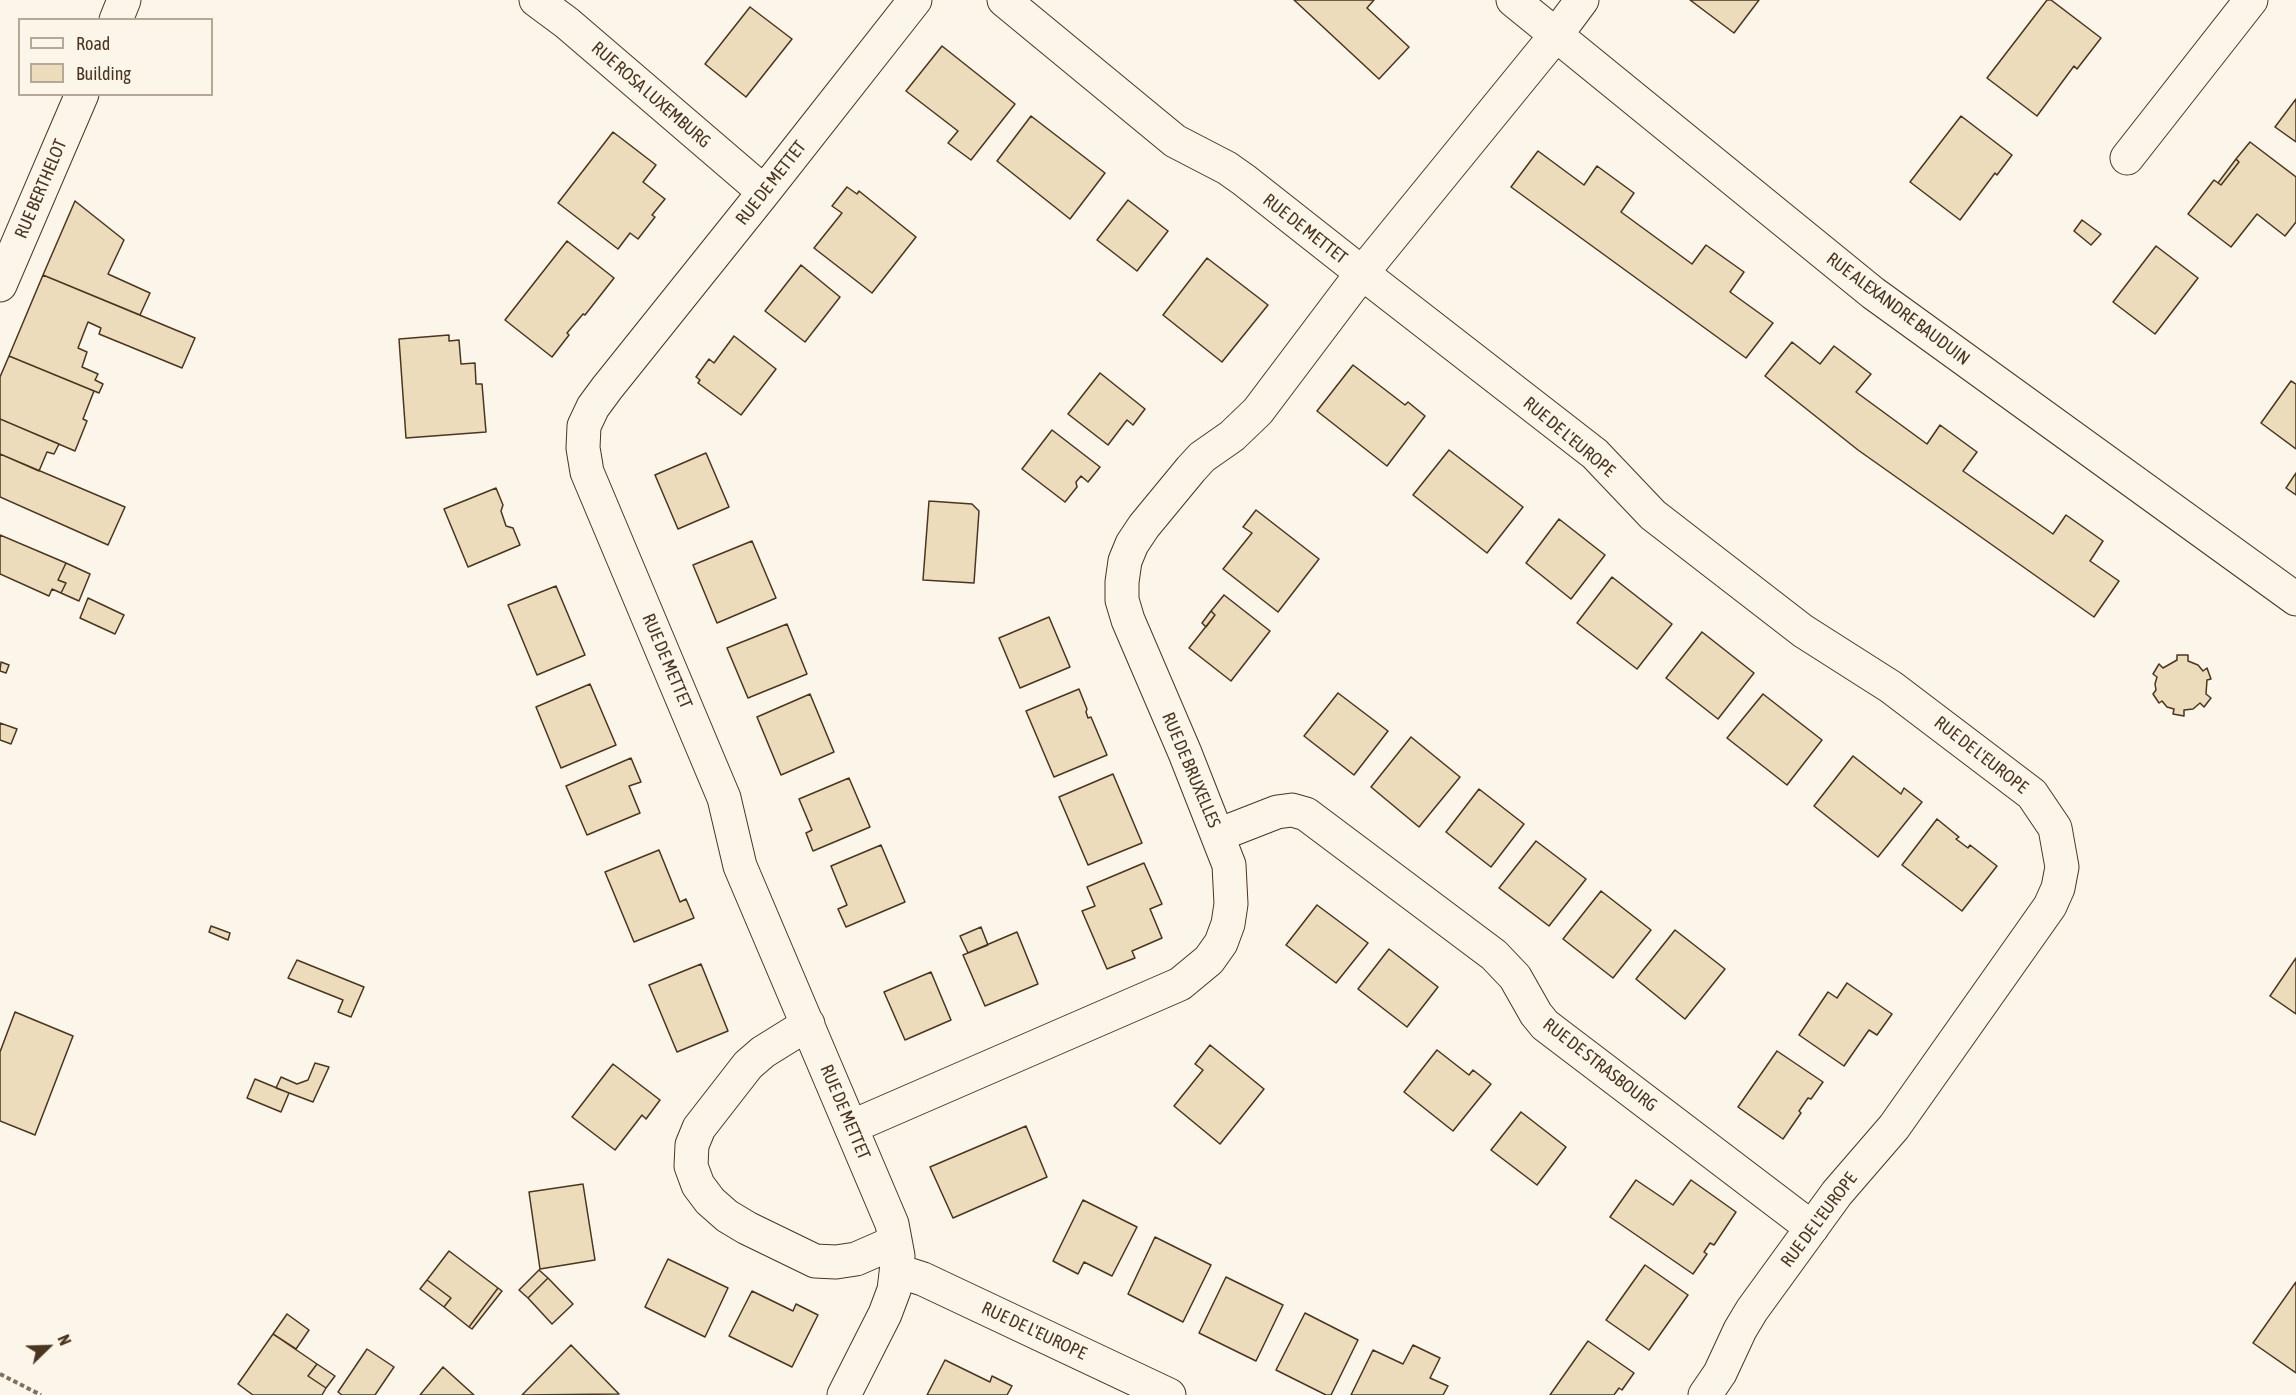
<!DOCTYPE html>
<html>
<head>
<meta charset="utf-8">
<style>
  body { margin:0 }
  #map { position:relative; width:2296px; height:1395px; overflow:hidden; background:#fbf6e9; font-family:"Asap Condensed",sans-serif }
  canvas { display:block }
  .legend { position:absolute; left:18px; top:18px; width:195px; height:78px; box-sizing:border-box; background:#fbf6e9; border:2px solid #b4a999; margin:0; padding:8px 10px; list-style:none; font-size:18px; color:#4a3520 }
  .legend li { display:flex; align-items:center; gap:12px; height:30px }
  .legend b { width:30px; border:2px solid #b4a999 }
  .north { position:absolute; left:18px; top:1317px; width:60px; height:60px; -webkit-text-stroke:4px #fbf6e9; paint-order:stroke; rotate:67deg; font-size:16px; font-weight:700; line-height:24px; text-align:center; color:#4a3520 }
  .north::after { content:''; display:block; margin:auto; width:21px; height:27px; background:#4a3520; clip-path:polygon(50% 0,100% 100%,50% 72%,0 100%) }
</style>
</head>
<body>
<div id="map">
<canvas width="2296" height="1395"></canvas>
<ul class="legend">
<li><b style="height:8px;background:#fbf6e9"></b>Road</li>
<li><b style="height:16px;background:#ecdcbc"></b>Building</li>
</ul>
<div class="north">N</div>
</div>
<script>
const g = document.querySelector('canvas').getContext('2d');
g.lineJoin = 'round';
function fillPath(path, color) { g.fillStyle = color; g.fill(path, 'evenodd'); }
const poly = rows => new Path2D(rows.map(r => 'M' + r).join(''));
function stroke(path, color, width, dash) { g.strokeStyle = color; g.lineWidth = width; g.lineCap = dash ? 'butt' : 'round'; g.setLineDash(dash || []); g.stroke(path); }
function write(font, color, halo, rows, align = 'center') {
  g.font = font + ' "Asap Condensed",sans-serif'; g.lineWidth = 4.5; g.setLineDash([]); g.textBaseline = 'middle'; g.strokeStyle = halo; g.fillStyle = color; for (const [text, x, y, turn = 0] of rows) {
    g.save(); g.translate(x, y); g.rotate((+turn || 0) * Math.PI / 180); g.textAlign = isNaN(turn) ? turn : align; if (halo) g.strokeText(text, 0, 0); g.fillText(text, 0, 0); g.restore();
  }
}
const building = poly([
  [1294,0,1374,0,1367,8,1409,47,1379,79,1294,0],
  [1690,0,1759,0,1734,33,1690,0],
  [2047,0,2051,0,2101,38,2077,69,2074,66,2037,116,1987,78,2047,0],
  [750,7,792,39,746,97,705,64,750,7],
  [942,46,1015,104,971,160,948,143,958,131,906,91,942,46],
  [2296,99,2296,142,2275,127,2296,99],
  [1031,116,1105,173,1070,219,997,161,1031,116],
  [1961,116,2012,155,1997,175,1995,173,1960,220,1910,182,1961,116],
  [613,132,656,165,643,182,665,199,652,215,655,217,638,239,630,233,618,249,558,203,613,132],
  [2250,142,2296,177,2296,222,2285,236,2257,214,2231,247,2188,214,2214,180,2221,185,2239,162,2236,159,2250,142],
  [1538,151,1584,185,1597,166,1634,193,1621,212,1692,264,1706,245,1744,272,1730,292,1773,323,1746,358,1511,187,1538,151],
  [2236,159,2239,162,2221,185,2218,183,2236,159],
  [847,187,857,194,859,191,916,237,872,293,814,248,842,213,832,206,847,187],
  [1128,200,1168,231,1137,271,1097,240,1128,200],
  [75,201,124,240,108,274,150,293,140,315,43,275,75,201],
  [2082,220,2101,234,2091,245,2074,231,2082,220],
  [567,241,614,278,585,315,583,314,567,333,569,335,552,357,505,320,567,241],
  [2156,246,2198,278,2155,334,2113,302,2156,246],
  [1207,258,1268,305,1222,362,1163,315,1207,258],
  [801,265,840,297,805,342,765,311,801,265],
  [43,275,195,338,182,368,99,334,101,328,88,322,78,348,87,352,82,367,98,374,95,380,103,384,99,393,9,356,43,275],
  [449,335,449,341,459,340,461,364,475,363,476,384,482,384,486,432,406,438,399,339,449,335],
  [734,336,776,369,741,415,698,383,700,380,696,377,709,359,714,363,734,336],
  [1792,342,1820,364,1834,346,1871,374,1856,392,1927,444,1940,425,1977,452,1963,471,2053,534,2066,515,2103,541,2090,561,2119,581,2094,617,1858,450,1765,376,1792,342],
  [9,356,94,391,83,419,87,421,75,451,0,419,0,377,9,356],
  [1353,365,1405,405,1408,402,1425,416,1387,466,1317,411,1353,365],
  [1100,373,1145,409,1133,425,1127,420,1108,445,1068,414,1100,373],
  [2291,381,2296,384,2296,449,2261,423,2291,381],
  [0,419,59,444,54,454,47,452,39,471,0,454,0,419],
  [1052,430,1100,467,1088,482,1081,476,1076,482,1077,487,1065,502,1022,469,1052,430],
  [1449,450,1523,507,1487,553,1413,495,1449,450],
  [706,453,729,507,678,529,655,475,706,453],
  [0,454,125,507,108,545,0,497,0,454],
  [2296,473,2296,495,2286,488,2296,473],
  [496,488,503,505,501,511,506,526,513,528,520,545,468,567,444,509,496,488],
  [929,501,972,504,979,511,974,583,923,580,929,501],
  [1256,510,1319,559,1278,612,1223,569,1252,533,1243,527,1256,510],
  [1559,519,1605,555,1571,599,1526,563,1559,519],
  [0,535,66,563,58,580,66,583,61,593,52,589,49,596,0,574,0,535],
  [752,541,776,598,717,623,693,565,752,541],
  [66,563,90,574,79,601,61,593,66,583,58,580,66,563],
  [1612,577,1672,624,1637,669,1577,623,1612,577],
  [556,586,585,655,537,675,508,605,556,586],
  [1224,595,1270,631,1231,681,1189,648,1215,615,1211,611,1224,595],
  [88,598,124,615,115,634,80,618,88,598],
  [1211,611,1215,615,1206,627,1202,623,1211,611],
  [1049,617,1070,667,1020,688,999,638,1049,617],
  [787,624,807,674,748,698,727,648,787,624],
  [1702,632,1754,673,1718,719,1666,678,1702,632],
  [2177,655,2188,655,2188,661,2198,665,2203,671,2207,668,2211,679,2207,680,2206,694,2211,698,2204,707,2200,703,2193,709,2184,710,2184,716,2173,714,2174,709,2167,707,2162,701,2159,703,2153,694,2156,690,2155,684,2157,677,2153,674,2159,664,2163,668,2177,660,2177,655],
  [1,662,9,665,6,673,0,671,1,662],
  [590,684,616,745,561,768,536,707,590,684],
  [1079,689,1087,709,1086,712,1088,718,1091,717,1107,755,1054,777,1026,711,1079,689],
  [1338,693,1388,731,1354,775,1304,736,1338,693],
  [810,694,834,752,781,775,757,717,810,694],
  [1763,694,1822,740,1787,785,1727,738,1763,694],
  [0,723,17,729,11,744,0,740,0,723],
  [1411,737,1460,777,1419,827,1371,787,1411,737],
  [1853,756,1901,794,1904,788,1922,802,1878,857,1814,806,1853,756],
  [631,758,641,782,629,786,640,813,587,835,566,786,631,758],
  [1113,774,1142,843,1088,865,1059,797,1113,774],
  [849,778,870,827,813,851,806,833,812,830,799,799,849,778],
  [1479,789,1524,824,1491,867,1446,832,1479,789],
  [1937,819,1959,837,1956,839,1968,848,1970,845,1997,866,1962,911,1902,865,1937,819],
  [1536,841,1586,879,1549,926,1499,888,1536,841],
  [881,845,905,902,846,927,838,909,847,905,831,866,881,845],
  [659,850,680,902,686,899,694,918,634,942,605,872,659,850],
  [1144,863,1162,904,1150,909,1162,938,1132,951,1135,958,1107,969,1082,911,1095,906,1087,887,1144,863],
  [1601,891,1651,930,1613,978,1563,939,1601,891],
  [1317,905,1368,943,1336,983,1286,945,1317,905],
  [211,926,230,933,228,940,209,932,211,926],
  [981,927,988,945,968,953,960,936,981,927],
  [1675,930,1725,969,1685,1019,1636,979,1675,930],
  [1017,932,1038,984,985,1006,963,955,1017,932],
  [1389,949,1438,987,1407,1027,1358,989,1389,949],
  [2296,958,2296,1014,2270,996,2296,958],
  [297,960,364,987,351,1017,338,1012,343,1000,288,978,297,960],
  [701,964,728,1031,677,1052,649,985,701,964],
  [931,972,951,1020,905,1040,884,992,931,972],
  [1847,983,1892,1014,1877,1035,1869,1030,1844,1066,1799,1035,1828,992,1837,998,1847,983],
  [15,1012,73,1036,35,1135,0,1121,0,1052,15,1012],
  [1210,1045,1264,1089,1220,1144,1174,1106,1203,1070,1195,1064,1210,1045],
  [1437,1050,1469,1075,1473,1070,1491,1084,1453,1131,1404,1092,1437,1050],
  [1777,1051,1823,1082,1811,1099,1808,1098,1799,1111,1801,1113,1783,1139,1738,1107,1777,1051],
  [315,1063,329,1067,313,1102,276,1088,281,1077,297,1084,308,1080,315,1063],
  [613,1064,660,1100,646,1119,642,1115,615,1150,572,1117,613,1064],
  [255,1079,289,1093,281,1112,247,1098,255,1079],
  [1521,1112,1566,1147,1537,1185,1491,1150,1521,1112],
  [1026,1126,1047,1177,953,1218,930,1167,1026,1126],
  [1636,1180,1673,1205,1691,1180,1736,1212,1714,1245,1710,1243,1704,1252,1707,1254,1693,1274,1610,1217,1636,1180],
  [583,1184,595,1260,540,1269,529,1192,583,1184],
  [1083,1200,1137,1227,1112,1276,1084,1262,1078,1274,1053,1261,1083,1200],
  [1155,1237,1211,1265,1183,1322,1128,1294,1155,1237],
  [449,1251,498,1288,469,1327,444,1307,451,1298,427,1280,449,1251],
  [668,1259,728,1288,705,1337,645,1307,668,1259],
  [1645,1265,1688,1295,1649,1350,1606,1320,1645,1265],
  [539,1270,548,1278,528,1298,519,1290,539,1270],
  [1226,1277,1283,1305,1256,1361,1199,1333,1226,1277],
  [548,1278,573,1304,552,1324,528,1298,548,1278],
  [427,1280,451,1298,444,1307,420,1289,427,1280],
  [2296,1282,2296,1373,2253,1343,2296,1282],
  [498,1288,502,1291,472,1329,469,1327,498,1288],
  [752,1291,793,1311,796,1304,818,1315,792,1367,729,1336,752,1291],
  [1305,1313,1358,1340,1331,1395,1326,1395,1276,1370,1305,1313],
  [287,1314,309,1330,296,1349,273,1334,287,1314],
  [273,1334,317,1364,308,1376,326,1388,322,1395,253,1395,238,1384,273,1334],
  [1588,1341,1634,1373,1622,1390,1619,1388,1614,1395,1550,1395,1588,1341],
  [571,1345,619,1394,522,1395,571,1345],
  [1413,1345,1440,1358,1430,1378,1448,1386,1443,1395,1351,1395,1373,1350,1403,1364,1413,1345],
  [367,1349,394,1367,375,1395,342,1395,338,1392,367,1349],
  [945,1360,990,1382,992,1376,1012,1386,1007,1395,927,1395,945,1360],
  [317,1364,335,1376,326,1388,308,1376,317,1364],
  [443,1367,474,1395,420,1395,443,1367]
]);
const path = poly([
  [0,1374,41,1395]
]);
const minor = poly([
  [536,0,567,23,764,192],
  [1004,0,1175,141,1227,168,1244,180,1362,273,1556,35,1582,0],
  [1513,0,1873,293,2296,599],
  [116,20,124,0],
  [2127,158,2251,0],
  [0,285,82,94],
  [1218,835,1277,812,1292,810,1306,814,1494,955,1515,977,1536,1014,1545,1025,1812,1228],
  [808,1024,763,1052,748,1065,699,1128,692,1145,691,1166,698,1185,710,1201,727,1216,747,1228,815,1261,836,1262,856,1259,895,1242],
  [851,1127,1180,984,1209,960,1221,943,1228,924,1231,904,1229,865,1185,753,1128,620,1122,600,1122,582,1125,561,1132,544,1144,526,1191,469,1202,457,1232,436,1258,411,1362,273,1595,454,1653,515,1803,631,1891,687,2032,794,2055,828,2062,867,2058,888,2050,906,1894,1127,1837,1193,1752,1310,1740,1330,1720,1373,1705,1395],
  [898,1271,923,1279,1169,1395],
  [844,1395,885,1314,894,1290,898,1256,892,1224,740,866,724,798,587,472,583,448,584,426,593,407,607,388,764,192,915,0]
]);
const streetNames = [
  ["RUE ROSA LUXEMBURG",651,95,41],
  ["RUE DE METTET",771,183,-52],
  ["RUE BERTHELOT",41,189,-67],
  ["RUE DE METTET",1305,229,38],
  ["RUE ALEXANDRE BAUDUIN",1898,309,37],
  ["RUE DE L'EUROPE",1569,437,40],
  ["RUE DE METTET",667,661,67],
  ["RUE DE L'EUROPE",1981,755,38],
  ["RUE DE BRUXELLES",1191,770,67],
  ["RUE DE STRASBOURG",1600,1065,38],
  ["RUE DE METTET",845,1112,67],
  ["RUE DE L'EUROPE",1819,1220,-53],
  ["RUE DE L'EUROPE",1034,1331,25]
];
fillPath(building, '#ecdcbc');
stroke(building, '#4a3520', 1.5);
stroke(minor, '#4a3520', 35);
stroke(path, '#7f6f5c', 4, [4.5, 3]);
stroke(minor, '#fbf6e9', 33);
write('18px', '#4a3520', '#fbf6e9', streetNames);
</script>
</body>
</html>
